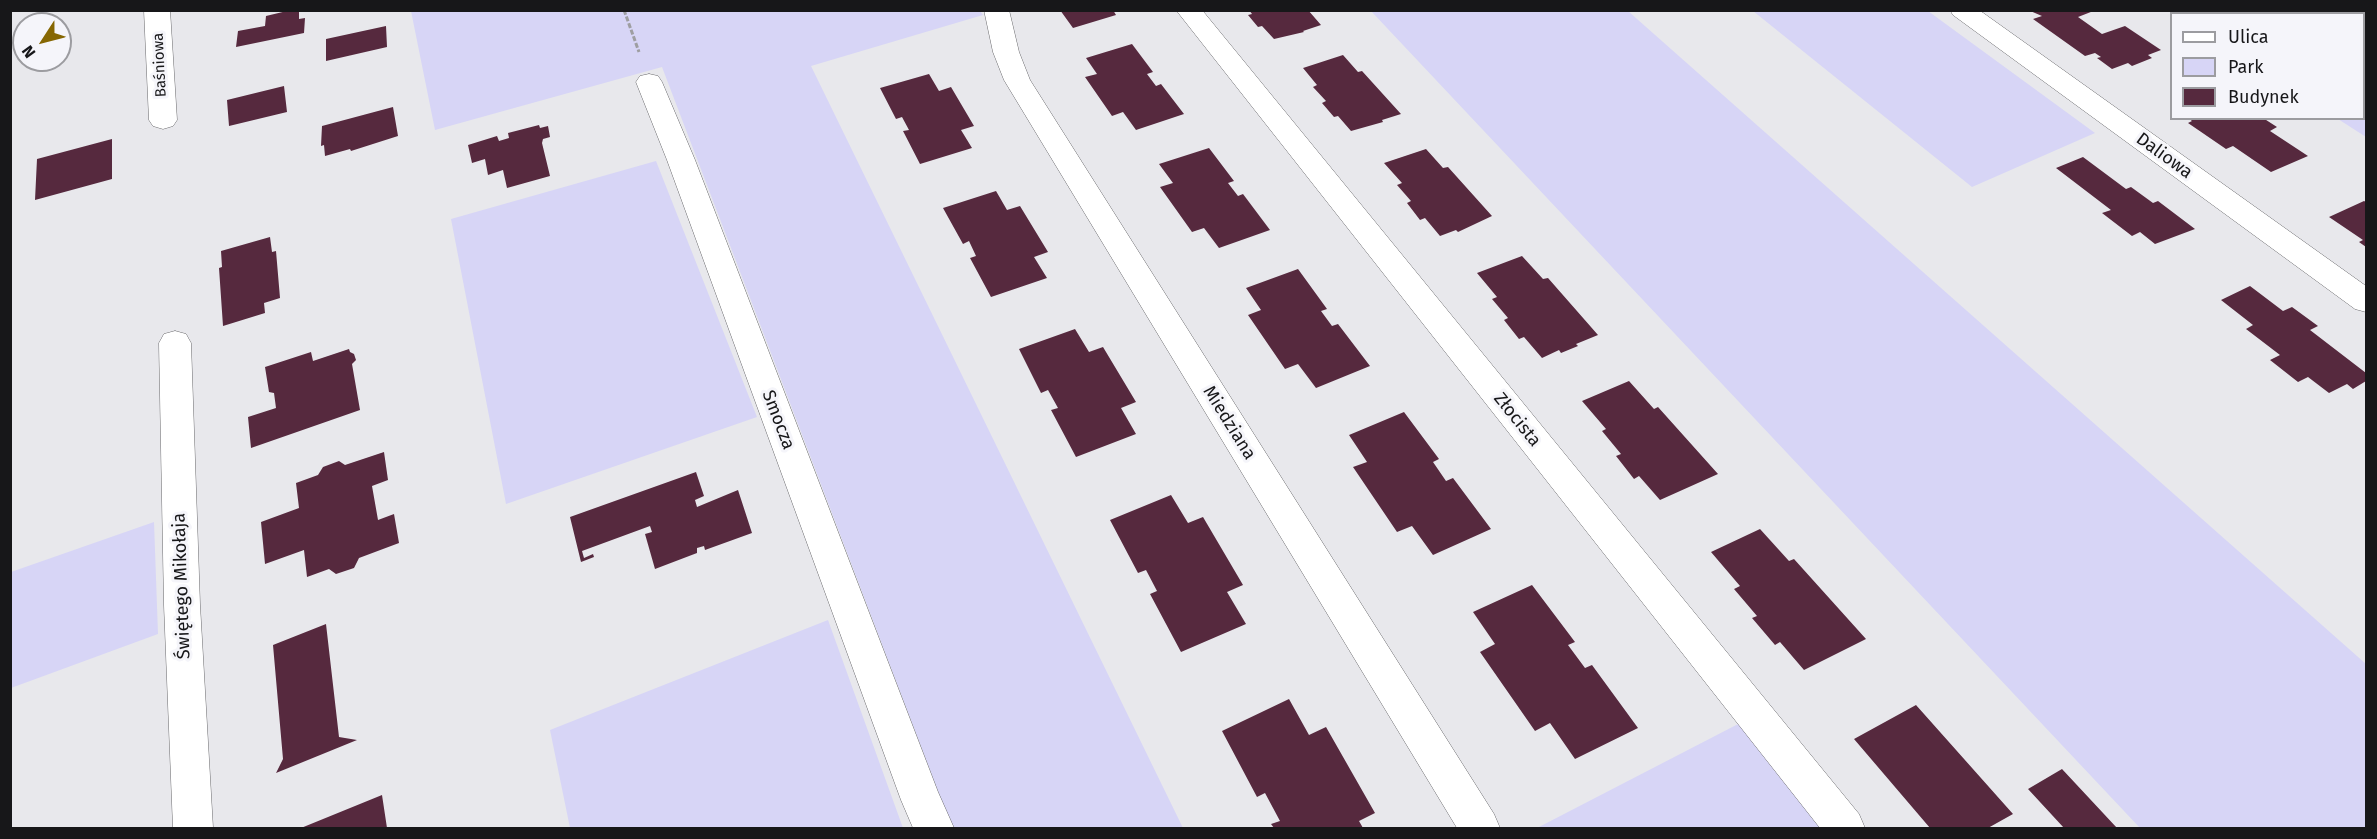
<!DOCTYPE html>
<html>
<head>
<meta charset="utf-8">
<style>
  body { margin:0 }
  #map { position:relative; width:2377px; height:839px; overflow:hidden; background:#e8e8ec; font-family:"Fira Sans",sans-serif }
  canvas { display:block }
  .frame { position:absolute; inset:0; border:12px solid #171719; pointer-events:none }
  .legend { position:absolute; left:2170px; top:12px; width:195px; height:108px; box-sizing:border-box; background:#f5f5fa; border:2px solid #9c9ca0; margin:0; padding:8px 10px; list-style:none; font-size:18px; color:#171719 }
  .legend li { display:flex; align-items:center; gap:12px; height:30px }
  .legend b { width:30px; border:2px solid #9c9ca0 }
  .north { position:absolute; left:12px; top:12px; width:60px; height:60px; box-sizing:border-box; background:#f5f5fa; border:2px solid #9c9ca0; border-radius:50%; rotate:234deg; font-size:16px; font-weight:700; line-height:24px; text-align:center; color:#171719 }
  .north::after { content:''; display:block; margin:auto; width:21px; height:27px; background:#866702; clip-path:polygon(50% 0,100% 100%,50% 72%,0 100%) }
</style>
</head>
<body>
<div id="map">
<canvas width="2377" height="839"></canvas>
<div class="frame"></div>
<ul class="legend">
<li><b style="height:8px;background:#fff"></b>Ulica</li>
<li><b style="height:16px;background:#d7d5f6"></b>Park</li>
<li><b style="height:16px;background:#56293e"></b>Budynek</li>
</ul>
<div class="north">N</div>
</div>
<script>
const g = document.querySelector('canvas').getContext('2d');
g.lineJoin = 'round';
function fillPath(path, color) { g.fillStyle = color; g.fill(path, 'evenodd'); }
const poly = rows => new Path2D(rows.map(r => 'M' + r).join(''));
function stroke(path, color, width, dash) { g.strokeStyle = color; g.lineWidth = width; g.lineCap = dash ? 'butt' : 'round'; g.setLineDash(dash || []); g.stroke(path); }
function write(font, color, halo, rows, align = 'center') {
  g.font = font + ' "Fira Sans",sans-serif'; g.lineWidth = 6; g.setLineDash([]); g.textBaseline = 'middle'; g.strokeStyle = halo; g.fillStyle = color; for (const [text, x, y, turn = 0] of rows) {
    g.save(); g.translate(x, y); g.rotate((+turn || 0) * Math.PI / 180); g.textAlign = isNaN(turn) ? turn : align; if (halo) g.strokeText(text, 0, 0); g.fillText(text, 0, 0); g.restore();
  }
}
const green = poly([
  [2311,10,2316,13,2175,14,2170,11],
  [411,11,980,11,983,15,811,66,1183,828,952,828,662,67,435,130],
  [1371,11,1628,11,2366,664,2366,828,2140,828],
  [1753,11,1928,11,2095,133,1972,187],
  [2364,42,2366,44,2366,137,2338,119,2364,118],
  [656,161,757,417,506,504,451,219],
  [154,522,158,634,11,688,11,572],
  [828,620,903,828,570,828,550,730],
  [1742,722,1824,828,1537,828]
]);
const building = poly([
  [291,10,299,10,299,19,305,18,304,33,236,47,238,31,265,26,266,16],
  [1060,10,1113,10,1116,15,1073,28],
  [1249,10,1308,10,1321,25,1303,31,1304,32,1274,39,1262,26,1258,27,1248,15,1252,14],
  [2028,10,2096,10,2078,17,2102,34,2125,26,2161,50,2148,55,2152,58,2132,66,2128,63,2112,69,2097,58,2101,57,2095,53,2085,56,2033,19,2042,16],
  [386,26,387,47,326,61,326,39],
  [1132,44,1153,72,1147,74,1156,86,1161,84,1184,114,1136,130,1123,112,1112,116,1085,77,1097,74,1086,58],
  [1343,55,1358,72,1362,71,1401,114,1382,120,1383,122,1351,131,1338,116,1334,117,1322,103,1326,101,1313,87,1317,85,1303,68],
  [929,74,939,91,951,87,974,126,961,130,972,148,920,164,903,131,909,130,902,117,896,119,880,88],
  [284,86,287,112,229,126,227,100],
  [393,107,398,136,351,151,350,149,325,156,324,145,321,146,322,126],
  [2188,118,2263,118,2277,127,2270,131,2308,156,2271,172,2233,146,2226,149,2188,123,2192,121],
  [539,125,540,128,548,126,550,137,543,139,542,143,550,176,507,188,503,170,488,175,485,159,472,163,468,145,497,136,499,141,509,138,508,133],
  [112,139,112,179,35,200,37,159],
  [1209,148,1234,181,1228,183,1238,196,1243,194,1270,230,1219,248,1204,228,1192,232,1160,187,1173,183,1159,164],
  [1426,149,1443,168,1448,167,1492,216,1458,232,1456,230,1440,236,1425,218,1420,220,1407,203,1411,201,1397,185,1402,183,1384,163],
  [2083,157,2126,189,2131,187,2153,203,2158,201,2195,229,2155,244,2140,232,2132,236,2102,213,2111,210,2056,168],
  [996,191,1007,210,1020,206,1048,252,1034,257,1047,278,991,297,970,258,976,256,969,241,963,244,943,208],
  [2364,201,2366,202,2366,247,2359,242,2363,240,2329,217],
  [270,237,272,252,276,251,280,298,264,303,265,313,223,326,219,268,222,267,221,251],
  [1522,256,1543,279,1548,278,1598,335,1576,344,1578,346,1561,353,1559,350,1542,358,1524,337,1519,339,1504,320,1508,318,1492,299,1497,297,1477,273],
  [1298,269,1327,309,1321,311,1332,326,1338,324,1370,366,1316,388,1298,364,1285,369,1248,315,1261,310,1246,288],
  [2250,286,2283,311,2292,307,2318,326,2310,330,2366,373,2366,381,2353,389,2347,384,2329,393,2308,377,2298,382,2270,360,2280,355,2246,329,2253,325,2221,300],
  [1075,329,1089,352,1103,347,1136,402,1121,408,1136,434,1076,457,1051,410,1058,408,1048,390,1041,393,1019,349],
  [349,349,350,352,354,354,356,360,352,364,360,410,251,448,248,417,276,408,274,393,269,392,265,367,311,352,313,361],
  [1629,381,1654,409,1658,407,1718,474,1660,500,1639,476,1634,479,1616,456,1621,454,1602,431,1606,429,1582,401],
  [1404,412,1439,459,1433,462,1446,481,1453,478,1491,529,1433,555,1412,526,1397,532,1353,467,1367,462,1349,435],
  [384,452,388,480,372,486,378,520,394,514,399,543,359,558,354,568,336,574,329,569,307,577,304,550,265,564,261,522,299,508,296,483,318,475,323,467,339,461,345,465],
  [696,472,704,496,695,500,697,507,738,490,752,533,705,550,704,546,697,548,697,553,655,569,645,534,652,532,650,526,582,551,584,558,593,554,594,557,581,562,570,517],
  [1171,495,1188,523,1203,517,1243,585,1227,592,1246,624,1181,652,1150,594,1157,591,1146,570,1138,573,1110,520],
  [1760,529,1789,561,1794,559,1866,639,1804,670,1780,642,1775,645,1752,618,1757,616,1734,589,1740,586,1711,552],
  [1532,585,1575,642,1568,645,1585,668,1592,665,1638,728,1575,759,1550,723,1535,731,1480,652,1495,644,1473,612],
  [326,624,339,737,357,740,276,773,283,759,273,645],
  [1289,699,1309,735,1326,727,1375,813,1359,821,1363,828,1274,828,1271,824,1280,821,1265,793,1257,797,1222,731],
  [1916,705,2013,814,1988,828,1930,828,1854,739],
  [2062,769,2117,828,2064,828,2028,789],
  [382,795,387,828,301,828]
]);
const path = poly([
  [624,10,639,52]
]);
const minor = poly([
  [144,10,170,10,177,120,173,126,163,129,153,126,149,120,144,10],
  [984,10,1009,10,1019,52,1030,80,1494,814,1500,828,1457,828,1004,80,993,52,984,10],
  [1176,10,1202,10,1859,814,1865,828,1820,828,1176,10],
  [1950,10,1979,10,2366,286,2366,312,2355,309,1953,15,1950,10],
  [2325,10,2352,10,2354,14,2327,14,2325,10],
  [2364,18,2366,19,2366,36,2364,35,2364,18],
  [649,74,658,76,662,82,695,160,938,792,954,828,913,828,901,800,667,160,636,82,640,76,649,74],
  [175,331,186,334,191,343,200,605,213,828,173,828,164,605,159,343,164,334,175,331]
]);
const farStreetnames = [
  ["Baśniowa",160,65,-93]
];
const streetNames = [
  ["Daliowa",2164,156,36],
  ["Smocza",778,420,69],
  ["Złocista",1517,420,51],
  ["Miedziana",1229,423,58],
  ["Świętego Mikołaja",182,586,-92]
];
fillPath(green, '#d7d5f6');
fillPath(building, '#56293e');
stroke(minor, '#6a6a6d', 1);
stroke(path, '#9e9ea1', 3, [5, 2]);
fillPath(minor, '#fff');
write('15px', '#171719', '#f5f5fa', farStreetnames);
write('18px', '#171719', '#f5f5fa', streetNames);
</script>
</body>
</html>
